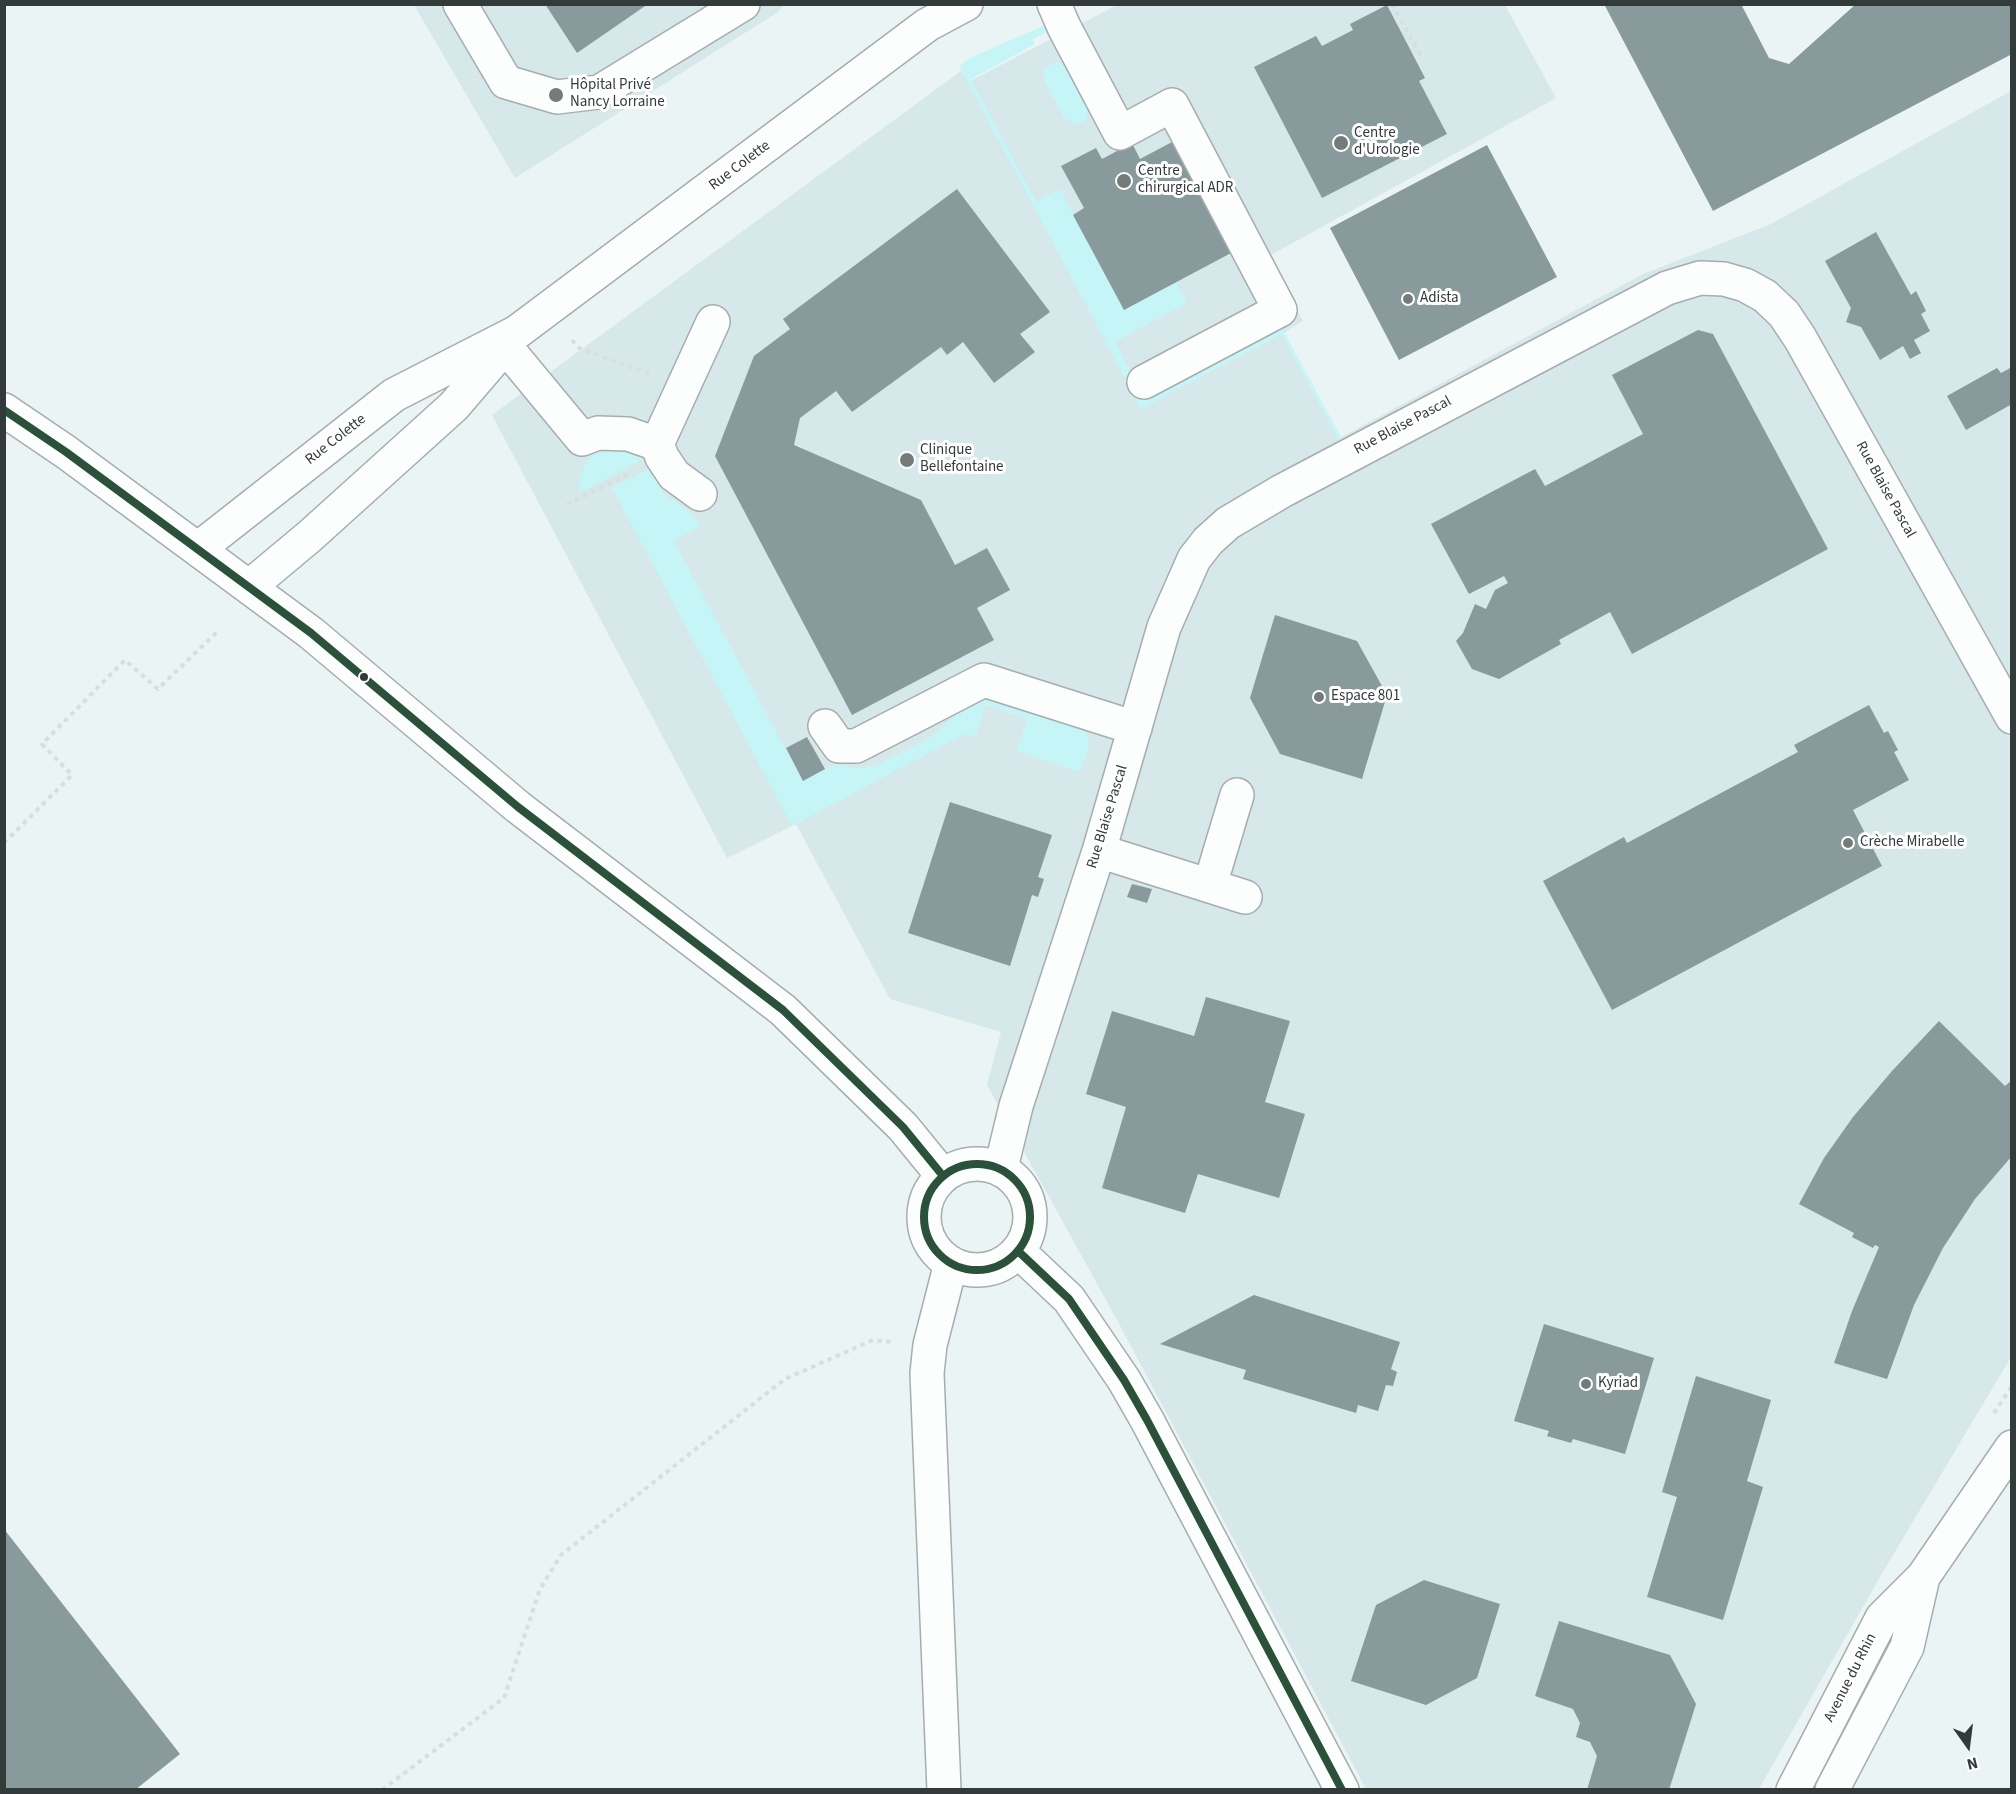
<!DOCTYPE html>
<html>
<head>
<meta charset="utf-8">
<style>
  body { margin:0 }
  #map { position:relative; width:2016px; height:1794px; overflow:hidden; background:#eaf4f4; font-family:"Source Sans 3",sans-serif }
  canvas { display:block }
  .frame { position:absolute; inset:0; border:6px solid #333a3a; pointer-events:none }
  .north { position:absolute; left:1938px; top:1716px; width:60px; height:60px; -webkit-text-stroke:4px #fff; paint-order:stroke; rotate:166deg; font-size:16px; font-weight:700; line-height:24px; text-align:center; color:#333a3a }
  .north::after { content:''; display:block; margin:auto; width:21px; height:27px; background:#333a3a; clip-path:polygon(50% 0,100% 100%,50% 72%,0 100%) }
</style>
</head>
<body>
<div id="map">
<canvas width="2016" height="1794"></canvas>
<div class="frame"></div>
<div class="north">N</div>
</div>
<script>
const g = document.querySelector('canvas').getContext('2d');
g.lineJoin = 'round';
function fillPath(path, color) { g.fillStyle = color; g.fill(path, 'evenodd'); }
const poly = rows => new Path2D(rows.map(r => 'M' + r).join(''));
function stroke(path, color, width, dash) { g.strokeStyle = color; g.lineWidth = width; g.lineCap = dash ? 'butt' : 'round'; g.setLineDash(dash || []); g.stroke(path); }
function write(font, color, halo, rows, align = 'center') {
  g.font = font + ' "Source Sans 3",sans-serif'; g.lineWidth = 6; g.setLineDash([]); g.textBaseline = 'middle'; g.strokeStyle = halo; g.fillStyle = color; for (const [text, x, y, turn = 0] of rows) {
    g.save(); g.translate(x, y); g.rotate((+turn || 0) * Math.PI / 180); g.textAlign = isNaN(turn) ? turn : align; if (halo) g.strokeText(text, 0, 0); g.fillText(text, 0, 0); g.restore();
  }
}
const built = poly([
  [414,5,783,5,778,12,515,178],
  [1117,5,1505,5,1556,98,1269,256,1303,321,1282,334,1338,439,1643,274,1771,224,2011,91,2011,1357,1880,1577,1759,1789,1366,1789,1116,1318,987,1085,1001,1032,890,999,796,824,727,858,492,415,961,71,968,82]
]);
const green = poly([
  [1045,25,1048,31,1033,39,1035,44,971,79,1036,201,1060,189,1124,310,1176,282,1187,303,1115,342,1146,400,1282,328,1341,437,1338,440,1282,334,1141,409,959,66,972,57],
  [1056,62,1062,63,1068,67,1087,106,1088,116,1085,121,1080,123,1074,124,1064,118,1044,80,1043,73,1045,68],
  [606,449,625,450,633,452,643,459,580,493,579,479,586,462,592,456],
  [648,469,660,488,668,497,691,512,701,526,674,541,803,781,837,763,852,768,864,768,879,764,929,738,940,730,954,716,989,696,1078,724,1086,733,1089,741,1088,750,1079,772,1017,751,1027,719,985,705,976,737,965,734,792,826,612,488]
]);
const building = poly([
  [545,4,648,4,577,53],
  [1604,4,1741,4,1769,58,1789,64,1856,4,2012,4,2012,54,1713,211],
  [1387,5,1425,78,1419,81,1447,134,1322,198,1254,67,1316,36,1322,46,1353,30,1350,24],
  [1172,142,1231,253,1124,310,1073,215,1084,208,1061,166,1096,148,1102,159,1132,143,1140,159],
  [1487,145,1557,277,1399,360,1330,228],
  [957,189,1050,312,1020,334,1035,352,994,383,963,342,947,355,941,347,852,412,836,391,800,418,794,445,921,500,955,565,987,548,1010,590,977,608,994,640,852,715,715,456,754,356,790,329,783,319],
  [1876,232,1911,295,1916,291,1926,311,1921,314,1930,331,1914,340,1921,353,1910,359,1903,346,1880,360,1861,327,1846,322,1851,308,1825,261],
  [1698,330,1713,334,1828,549,1632,654,1610,612,1559,640,1561,644,1499,679,1472,669,1456,641,1463,633,1475,604,1486,609,1495,590,1508,583,1504,576,1469,594,1431,524,1535,469,1545,486,1643,434,1612,375],
  [2012,367,2012,404,1966,430,1947,396,1997,368,2001,373],
  [1275,615,1357,641,1387,695,1362,779,1280,754,1250,698],
  [1869,705,1884,733,1888,731,1898,750,1894,752,1909,780,1853,810,1882,866,1612,1010,1543,881,1624,837,1627,843,1798,752,1794,745],
  [807,737,825,769,803,781,786,748],
  [950,802,1052,835,1038,877,1044,879,1038,897,1032,895,1010,966,908,933],
  [1132,884,1152,889,1147,903,1127,897],
  [1206,997,1290,1021,1265,1102,1305,1114,1279,1198,1198,1174,1185,1213,1102,1188,1126,1107,1086,1094,1112,1011,1194,1036],
  [1939,1021,2005,1086,2012,1080,2012,1156,1975,1199,1943,1248,1914,1305,1887,1379,1834,1363,1852,1311,1879,1247,1875,1245,1873,1248,1852,1237,1854,1233,1799,1204,1824,1158,1853,1117,1892,1071],
  [1254,1295,1400,1342,1391,1369,1397,1372,1393,1386,1386,1385,1378,1411,1358,1405,1356,1413,1243,1379,1246,1370,1160,1344],
  [1544,1324,1654,1358,1625,1454,1573,1439,1571,1443,1547,1436,1549,1431,1514,1421],
  [1696,1376,1771,1400,1747,1481,1763,1487,1723,1620,1647,1597,1677,1497,1662,1492],
  [4,1529,180,1754,135,1790,4,1790],
  [1424,1580,1500,1604,1477,1678,1426,1705,1351,1681,1376,1605],
  [1559,1621,1670,1655,1696,1704,1669,1790,1587,1790,1597,1756,1590,1742,1576,1737,1580,1723,1573,1709,1535,1696]
]);
const path = poly([
  [1392,4,1422,58],
  [572,340,579,348,649,374],
  [567,504,629,474],
  [4,843,72,775,42,744,125,660,158,689,218,631],
  [1994,1413,2012,1386],
  [382,1790,504,1698,540,1589,561,1555,785,1379,873,1340,892,1342]
]);
const minor = poly([
  [460,4,506,82,557,97,599,92,743,4],
  [1054,4,1064,27,1120,133,1172,105,1280,310,1144,382],
  [505,346,582,439,598,433,628,434,657,444,662,457,674,475,700,494],
  [4,410,66,452,311,633,518,807,783,1010,903,1127,943,1176],
  [657,444,713,322],
  [198,549,394,395,517,332,927,25,966,4],
  [249,587,310,536,454,406,507,344],
  [825,726,839,746,856,746,984,680,1135,728],
  [1099,851,1245,897],
  [1210,885,1237,795],
  '924 1217a53 53 0 1 1 106 0a53 53 0 1 1-106 0Z',
  [1001,1168,1016,1106,1099,851,1164,627,1194,559,1208,541,1228,523,1282,491,1667,288,1700,278,1724,279,1745,285,1765,296,1784,314,1800,338,2012,717],
  [1018,1251,1069,1299,1124,1380,1147,1420,1342,1790],
  [944,1790,927,1373,930,1345,951,1263]
]);
const major = poly([
  [1793,1790,1882,1618,1923,1577,2012,1447],
  [1832,1790,1907,1647,1923,1577]
]);
const bus1 = poly([
  [4,410,66,452,311,633,518,807,783,1010,903,1127,943,1176],
  '924 1217a53 53 0 1 1 106 0a53 53 0 1 1-106 0Z',
  [1018,1251,1069,1299,1124,1380,1147,1420,1342,1790]
]);
const markers = [
  [556,95,8,"#737b7b"],
  [1341,143,8,"#737b7b"],
  [1124,181,8,"#737b7b"],
  [1408,299,6,"#737b7b"],
  [907,460,8,"#737b7b"],
  [364,677,5,"#333a3a"],
  [1319,697,6,"#737b7b"],
  [1848,843,6,"#737b7b"],
  [1586,1384,6,"#737b7b"]
];
const poiNames = [
  ["Hôpital Privé",570,86],
  ["Nancy Lorraine",570,103],
  ["Centre",1354,134],
  ["d'Urologie",1354,151],
  ["Centre",1138,172],
  ["chirurgical ADR",1138,189],
  ["Adista",1420,299],
  ["Clinique",920,451],
  ["Bellefontaine",920,468],
  ["Espace 801",1331,697],
  ["Crèche Mirabelle",1860,843],
  ["Kyriad",1598,1384]
];
const streetNames = [
  ["Rue Colette",740,166,-37],
  ["Rue Blaise Pascal",1403,426,-28],
  ["Rue Colette",336,440,-38],
  ["Rue Blaise Pascal",1885,490,61],
  ["Rue Blaise Pascal",1108,817,-73],
  ["Avenue du Rhin",1851,1678,-63]
];
fillPath(built, '#d6e8e9');
fillPath(green, '#c5f5f7');
fillPath(building, '#889a9b');
stroke(minor, '#a6adae', 36);
stroke(major, '#a6adae', 36);
stroke(path, '#dadddd', 4, [4.5, 4.5]);
stroke(minor, '#fcfdfd', 33);
stroke(major, '#fcfdfd', 33);
stroke(bus1, '#2b513a', 8);
for (const [x, y, r, color] of markers) { const dot = new Path2D(); dot.arc(x, y, r, 0, 2 * Math.PI); g.fillStyle = color; g.fill(dot); stroke(dot, '#fff', 2); }
write('15px', '#333a3a', '#fff', poiNames, 'left');
write('15px', '#333a3a', '#fff', streetNames);
</script>
</body>
</html>
